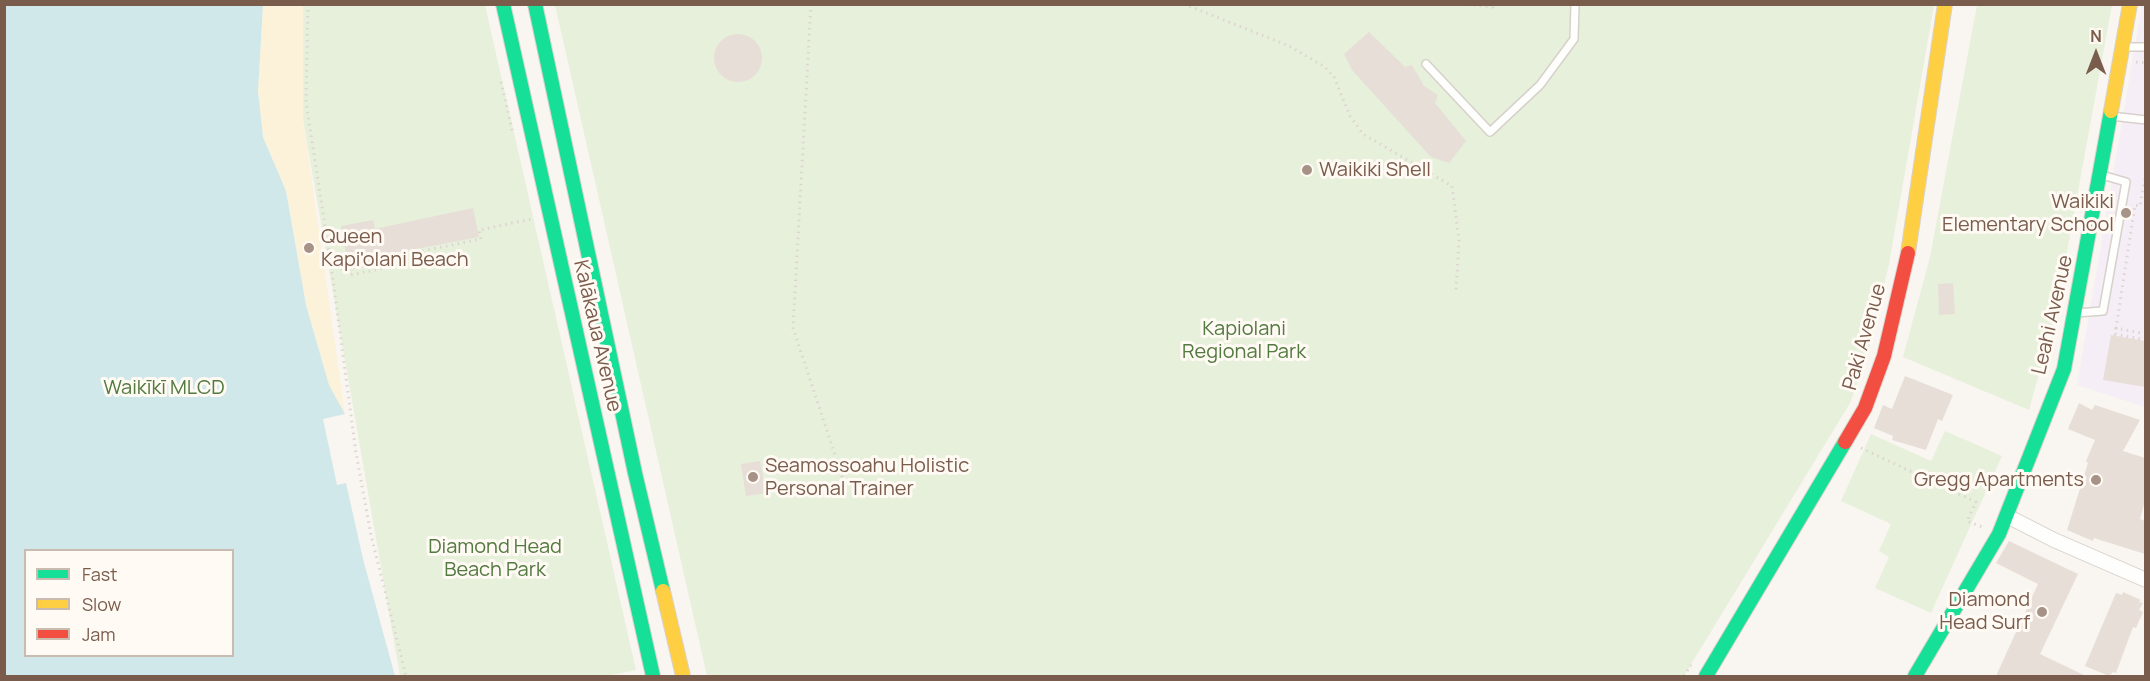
<!DOCTYPE html>
<html>
<head>
<meta charset="utf-8">
<style>
  body { margin:0 }
  #map { position:relative; width:2150px; height:681px; overflow:hidden; background:#f9f5f0; font-family:Manrope,sans-serif }
  canvas { display:block }
  .frame { position:absolute; inset:0; border:6px solid #7a5c4d; pointer-events:none }
  .legend { position:absolute; left:24px; top:549px; width:210px; height:108px; box-sizing:border-box; background:#fffaf3; border:2px solid #cabbb1; margin:0; padding:8px 10px; list-style:none; font-size:18px; color:#7a5c4d }
  .legend li { display:flex; align-items:center; gap:12px; height:30px }
  .legend b { width:30px; border:2px solid #cabbb1 }
  .north { position:absolute; left:2066px; top:24px; width:60px; height:60px; -webkit-text-stroke:4px #fffaf3; paint-order:stroke; rotate:0deg; font-size:16px; font-weight:700; line-height:24px; text-align:center; color:#7a5c4d }
  .north::after { content:''; display:block; margin:auto; width:21px; height:27px; background:#7a5c4d; clip-path:polygon(50% 0,100% 100%,50% 72%,0 100%) }
</style>
</head>
<body>
<div id="map">
<canvas width="2150" height="681"></canvas>
<div class="frame"></div>
<ul class="legend">
<li><b style="height:8px;background:#16e098"></b>Fast</li>
<li><b style="height:8px;background:#ffcf43"></b>Slow</li>
<li><b style="height:8px;background:#f24e42"></b>Jam</li>
</ul>
<div class="north">N</div>
</div>
<script>
const g = document.querySelector('canvas').getContext('2d');
g.lineJoin = 'round';
function fillPath(path, color) { g.fillStyle = color; g.fill(path, 'evenodd'); }
const poly = rows => new Path2D(rows.map(r => 'M' + r).join(''));
function stroke(path, color, width, dash) { g.strokeStyle = color; g.lineWidth = width; g.lineCap = dash ? 'butt' : 'round'; g.setLineDash(dash || []); g.stroke(path); }
function write(font, color, halo, rows, align = 'center') {
  g.font = font + ' Manrope,sans-serif'; g.lineWidth = 6; g.setLineDash([]); g.textBaseline = 'middle'; g.strokeStyle = halo; g.fillStyle = color; for (const [text, x, y, turn = 0] of rows) {
    g.save(); g.translate(x, y); g.rotate((+turn || 0) * Math.PI / 180); g.textAlign = isNaN(turn) ? turn : align; if (halo) g.strokeText(text, 0, 0); g.fillText(text, 0, 0); g.restore();
  }
}
const education = poly([
  [2142,5,2145,5,2145,407,2077,385]
]);
const green = poly([
  [296,5,485,5,636,670,607,676,400,676,303,120],
  [555,5,1934,5,1889,264,1868,353,1850,403,1684,676,707,676],
  [1977,5,2112,5,2055,317,2029,410,1903,357,1930,257],
  [1945,431,2002,456,1931,613,1875,588,1889,557,1879,551,1891,524,1841,501,1871,434,1931,461]
]);
const sand = poly([
  [263,5,303,5,303,120,345,414,329,385,306,305,286,191,263,137,258,91]
]);
const water = poly([
  [4,5,263,5,258,91,263,137,286,191,306,305,329,385,345,414,323,419,337,485,346,483,363,559,395,676,5,676],
  [26,550,232,550,232,656,26,656]
]);
const building = poly([
  [1369,32,1405,67,1412,65,1424,86,1438,95,1435,103,1466,141,1449,163,1431,157,1352,70,1344,54],
  '714 58a24 24 0 1 1 48 0a24 24 0 1 1-48 0Z',
  [473,208,479,237,379,256,381,265,349,270,341,226,373,220,375,229],
  [1953,283,1955,314,1939,315,1938,284],
  [2111,335,2145,341,2145,387,2103,380],
  [1905,376,1953,395,1942,421,1938,419,1926,450,1892,440,1893,436,1874,428,1883,405,1892,409],
  [2079,403,2092,410,2095,405,2140,420,2123,451,2145,458,2145,501,2140,519,2145,521,2145,554,2094,538,2093,541,2067,530,2088,463,2086,461,2095,440,2068,429],
  [760,461,766,493,746,496,741,464],
  [2009,541,2078,574,2040,654,2086,676,1996,676,2038,584,1996,563],
  [2123,592,2141,600,2139,602,2143,603,2139,610,2143,612,2136,628,2133,627,2116,673,2113,672,2109,676,2085,666,2116,593,2122,595]
]);
const path = poly([
  [308,4,306,102,331,265,356,453,371,535,406,676],
  [811,4,793,328,844,482],
  [1184,4,1289,46,1325,67,1334,77,1350,116,1363,134,1452,186,1459,240,1456,290],
  [1462,4,1493,7,1494,4],
  [2136,62,2146,63],
  [501,82,513,134],
  [2146,173,2140,206,2135,205,2116,328,2146,334],
  [331,265,336,264,350,275,385,268,383,259,481,239,479,230,532,219],
  [2116,328,2115,334,2146,340],
  [1861,448,1976,502,1967,521,1985,528],
  [1684,676,1691,665]
]);
const lane = poly([
  [2125,47,2146,47],
  [1426,64,1490,132,1540,85,1574,39,1575,4],
  [2111,116,2146,120],
  [2076,313,2103,311,2126,182,2102,175]
]);
const street = poly([
  [2007,516,2054,540,2146,580]
]);
const fast = poly([
  [503,4,653,676],
  [535,4,635,473,663,591],
  [1706,676,1845,442],
  [1915,676,1999,534,2064,369,2111,111]
]);
const slow = poly([
  [2111,111,2130,4],
  [1908,253,1945,4],
  [663,591,683,676]
]);
const jam = poly([
  [1845,442,1865,408,1884,356,1908,253]
]);
const markers = [
  [1307,170,6,"#a69286"],
  [2126,213,6,"#a69286"],
  [309,248,6,"#a69286"],
  [753,477,6,"#a69286"],
  [2096,480,6,"#a69286"],
  [2042,612,6,"#a69286"]
];
const poiNames = [
  ["Waikiki Shell",1319,170],
  ["Waikiki",2114,202,"right"],
  ["Elementary School",2114,225,"right"],
  ["Queen",321,237],
  ["Kapi'olani Beach",321,260],
  ["Seamossoahu Holistic",765,466],
  ["Personal Trainer",765,489],
  ["Gregg Apartments",2084,480,"right"],
  ["Diamond",2030,600,"right"],
  ["Head Surf",2030,623,"right"]
];
const streetNames = [
  ["Leahi Avenue",2053,315,-77],
  ["Kalākaua Avenue",597,336,77],
  ["Paki Avenue",1865,337,-74]
];
const parkNames = [
  ["Kapiolani",1244,329],
  ["Regional Park",1244,352],
  ["Waikīkī MLCD",164,388],
  ["Diamond Head",495,547],
  ["Beach Park",495,570]
];
fillPath(education, '#f6eef6');
fillPath(green, '#e7f0db');
fillPath(sand, '#fbf2d9');
fillPath(water, '#d0e8ea');
fillPath(building, '#e6ded7');
stroke(lane, '#d7d1cb', 10);
stroke(street, '#d7d1cb', 16);
stroke(fast, '#d9d2cb', 16);
stroke(slow, '#d9d2cb', 16);
stroke(jam, '#d9d2cb', 16);
stroke(path, '#dcd5d0', 3, [1.5, 4.5]);
stroke(lane, '#fefefd', 7);
stroke(street, '#fefefd', 14);
stroke(fast, '#16e098', 14);
stroke(slow, '#ffcf43', 14);
stroke(jam, '#f24e42', 14);
for (const [x, y, r, color] of markers) { const dot = new Path2D(); dot.arc(x, y, r, 0, 2 * Math.PI); g.fillStyle = color; g.fill(dot); stroke(dot, '#fffaf3', 2); }
write('20px', '#7a5c4d', '#fffaf3', poiNames, 'left');
write('20px', '#7a5c4d', '#fffaf3', streetNames);
write('20px', '#537a41', '#fffaf3', parkNames);
</script>
</body>
</html>
